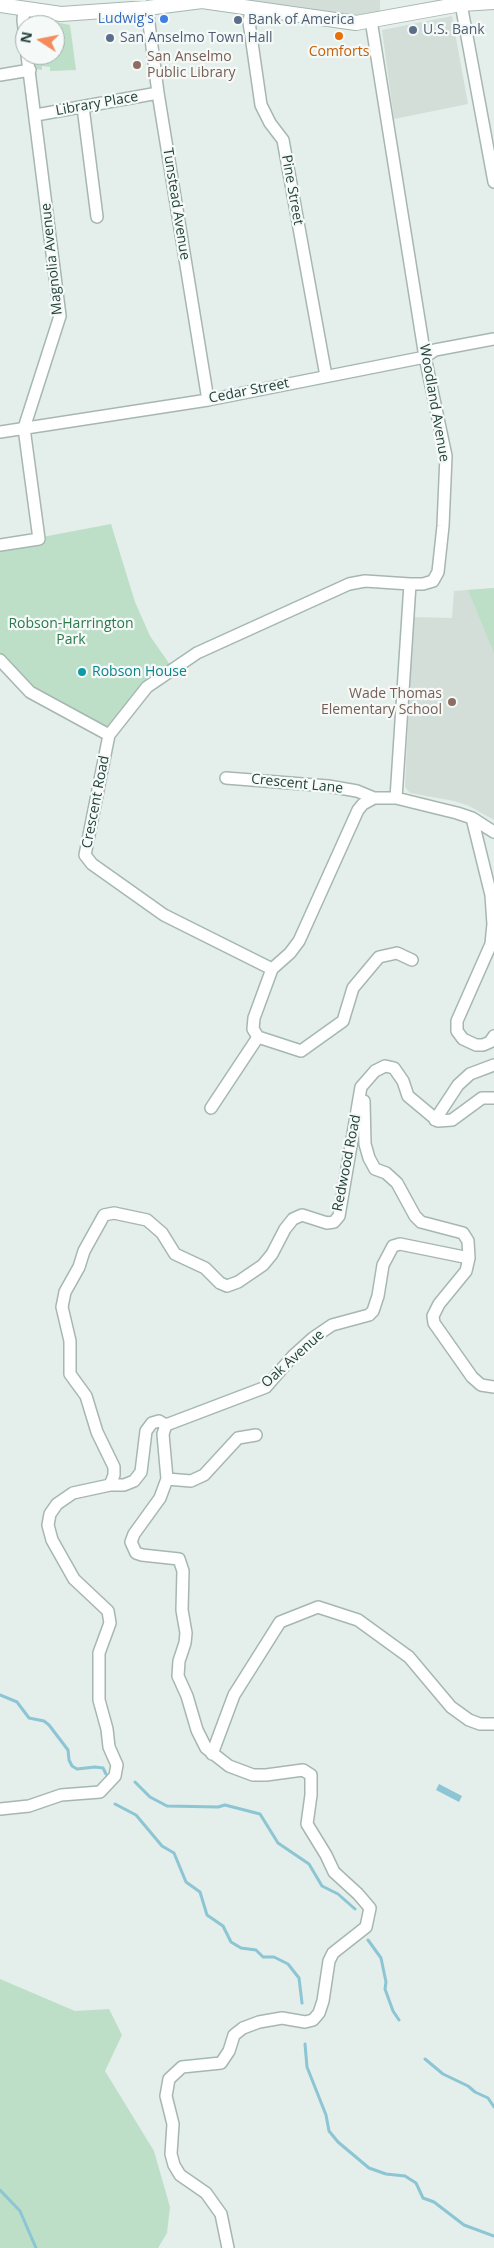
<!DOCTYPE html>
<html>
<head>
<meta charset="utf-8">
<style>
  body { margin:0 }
  #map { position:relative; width:494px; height:2248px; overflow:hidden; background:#e4eeea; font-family:"Open Sans",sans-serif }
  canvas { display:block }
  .north { position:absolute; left:15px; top:15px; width:50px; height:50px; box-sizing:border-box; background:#f5faf8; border:1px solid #a1b0ac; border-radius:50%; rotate:281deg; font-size:14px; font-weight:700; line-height:20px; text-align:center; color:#23413a }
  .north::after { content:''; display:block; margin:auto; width:18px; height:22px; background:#f58a5c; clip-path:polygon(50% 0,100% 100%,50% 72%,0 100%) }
</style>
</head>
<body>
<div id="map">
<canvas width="494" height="2248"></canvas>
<div class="north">N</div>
</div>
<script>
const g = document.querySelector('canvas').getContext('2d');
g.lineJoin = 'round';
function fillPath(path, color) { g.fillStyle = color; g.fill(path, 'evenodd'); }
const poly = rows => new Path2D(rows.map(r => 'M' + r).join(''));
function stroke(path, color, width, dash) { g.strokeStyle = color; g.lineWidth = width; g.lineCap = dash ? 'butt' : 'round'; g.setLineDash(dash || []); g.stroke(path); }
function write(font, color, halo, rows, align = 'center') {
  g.font = font + ' "Open Sans",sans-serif'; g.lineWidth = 4.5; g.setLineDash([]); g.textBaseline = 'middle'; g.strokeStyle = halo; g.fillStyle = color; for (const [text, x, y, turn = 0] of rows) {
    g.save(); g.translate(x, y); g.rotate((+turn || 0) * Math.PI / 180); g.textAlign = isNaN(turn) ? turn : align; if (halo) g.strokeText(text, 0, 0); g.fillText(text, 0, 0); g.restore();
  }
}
const built = poly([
  [239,0,380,0,380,12,349,16],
  [452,16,468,104,394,119,382,30],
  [494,588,494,820,469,806,454,801,410,793,405,787,413,617,452,618,454,591]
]);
const green = poly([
  [31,17,70,25,76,70,50,71,50,67,42,66,42,70,36,69,34,55,55,55,55,25,31,25],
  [111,524,135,602,150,636,173,669,147,687,109,735,30,692,0,660,0,545],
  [494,588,494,653,468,590],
  [0,1979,75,2011,109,2009,122,2035,105,2071,154,2151,170,2207,167,2233,158,2248,0,2248]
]);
const water = poly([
  [439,1784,462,1796,459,1802,436,1790]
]);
const stream = poly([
  [0,1695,17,1702,29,1718,44,1721,49,1725,68,1750,69,1760,72,1766,77,1769,95,1767,103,1768,106,1774],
  [135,1782,150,1797,167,1806,218,1807,225,1805,260,1814,278,1843,309,1864,322,1886,338,1894,355,1909],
  [115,1804,136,1815,162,1846,174,1853,186,1882,200,1892,207,1915,223,1926,231,1942,241,1948,256,1950,263,1957,274,1957,288,1964,299,1978,302,2003],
  [368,1940,381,1958,386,1982,385,1989,393,2011,399,2020],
  [305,2044,307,2067,326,2115,329,2131,338,2142,369,2168,386,2174,405,2176,416,2183,423,2198,434,2202,464,2225,494,2236],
  [425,2059,443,2074,468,2086,475,2092,488,2098,494,2107],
  [0,2190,20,2211,36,2248]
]);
const minor = poly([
  [461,4,494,182],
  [147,8,158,93,208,400],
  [251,9,249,22,261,105,270,123,283,140,326,376],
  [24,10,23,20,25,37],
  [371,20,425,357,446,456,443,526,438,572,433,581,423,584,410,584,396,798],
  [0,75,30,70],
  [83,107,97,217],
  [36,115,158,93],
  [0,432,208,400,425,357,435,350,494,339],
  [0,545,39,539,24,428,60,316,27,55],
  [0,660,30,692,109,735],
  [226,778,328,786,357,791,374,798,396,798,457,813,472,818,494,832],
  [374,798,363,804,358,810,299,941,290,953,272,969,164,915,92,864,85,855,109,735,147,687,197,653,349,584,365,581,410,584],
  [472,818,491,895,493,924,491,944,457,1021,457,1031,463,1039,476,1045,483,1045,490,1042,494,1036],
  [272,969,254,1018,253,1029,258,1037,301,1051,343,1021,353,988,379,957,397,953,412,960],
  [364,1101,365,1144,369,1158,375,1169,386,1173,397,1183,415,1216,421,1222,463,1233,468,1241,469,1258,466,1271,439,1304,433,1316,434,1323,472,1377,481,1385,494,1387],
  [211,1108,258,1037],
  [435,1120,458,1085,470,1074,494,1065],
  [167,1479,191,1481,204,1475,238,1438,256,1435],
  [110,1485,124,1485,134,1481,141,1472,146,1431,152,1423,159,1421,166,1425],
  [212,1754,234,1695,280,1622,318,1607,358,1620,409,1657,451,1707,469,1720,480,1724,494,1724],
  [0,1809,29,1806,61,1795,100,1792,115,1776,117,1765,109,1747,107,1729,99,1700,99,1653,110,1623,108,1611,74,1579,52,1540,48,1525,50,1514,57,1504,73,1493,110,1485,114,1475,114,1467,97,1432,86,1396,70,1374,70,1341,62,1307,65,1292,79,1267,84,1251,104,1215,114,1213,147,1220,162,1233,175,1254,205,1268,220,1283,227,1286,238,1282,263,1265,272,1254,285,1229,293,1219,302,1215,327,1223,334,1222,339,1216,361,1087,375,1071,385,1066,394,1068,403,1081,408,1096,438,1121,452,1120,482,1098,494,1098],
  [228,2248,221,2214,206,2193,180,2175,174,2165,171,2154,173,2124,166,2096,169,2079,182,2067,221,2063,229,2051,234,2035,243,2028,259,2022,282,2018,305,2022,313,2020,319,2013,323,2001,329,1961,333,1953,366,1927,370,1908,358,1894,334,1872,326,1855,307,1824,311,1795,311,1775,303,1770,266,1775,253,1775,229,1766,206,1748,197,1730,187,1696,178,1676,179,1661,185,1643,186,1633,182,1610,183,1571,179,1559,142,1555,136,1553,131,1542,134,1534,160,1498,167,1479,163,1434,166,1425,266,1387,293,1356,313,1338,332,1325,369,1315,373,1311,378,1296,383,1265,393,1246,400,1244,469,1258]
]);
const tertiary = poly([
  [0,5,61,14,147,8,202,1,356,23,461,4,494,2]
]);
const secondary = poly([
  [184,2,184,0]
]);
const markers = [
  [164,19,5,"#3f7fe0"],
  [238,20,5,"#5c6f8a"],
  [413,30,5,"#5c6f8a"],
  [339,36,5,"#e8710a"],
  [110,38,5,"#5c6f8a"],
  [137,65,5,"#8d6e63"],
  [82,672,5,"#0f9aa8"],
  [452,702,5,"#8d6e63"]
];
const shopNames = [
  ["Ludwig's",154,19]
];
const serviceNames = [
  ["Bank of America",248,20],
  ["U.S. Bank",423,30],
  ["San Anselmo Town Hall",120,38]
];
const foodNames = [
  ["Comforts",339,52]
];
const educationNames = [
  ["San Anselmo",147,57],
  ["Public Library",147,73],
  ["Wade Thomas",442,694,"right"],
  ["Elementary School",442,710,"right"]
];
const streetNames = [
  ["Library Place",97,104,-10],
  ["Pine Street",292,190,80],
  ["Tunstead Avenue",176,204,81],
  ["Magnolia Avenue",52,259,-96],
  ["Cedar Street",249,391,-11],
  ["Woodland Avenue",434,403,80],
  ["Crescent Lane",297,784,6],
  ["Crescent Road",96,802,-79],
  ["Redwood Road",347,1163,-79],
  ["Oak Avenue",293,1359,-42]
];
const parkNames = [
  ["Robson-Harrington",71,624],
  ["Park",71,640]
];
const cultureNames = [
  ["Robson House",92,672]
];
fillPath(built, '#d3ded9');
fillPath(green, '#bddfc8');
fillPath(water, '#8cc5d4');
stroke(stream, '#8cc5d4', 3);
stroke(minor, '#a6b7b2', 14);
stroke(tertiary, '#a6b7b2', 16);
stroke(secondary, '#a2bab3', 18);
stroke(minor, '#fff', 11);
stroke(tertiary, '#fff', 14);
stroke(secondary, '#fff', 15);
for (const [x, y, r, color] of markers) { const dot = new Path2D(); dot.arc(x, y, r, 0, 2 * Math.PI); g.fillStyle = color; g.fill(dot); stroke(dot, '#f5faf8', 2); }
write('14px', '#366cbe', '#f5faf8', shopNames, 'right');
write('14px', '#4e5e75', '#f5faf8', serviceNames, 'left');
write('14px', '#c56008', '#f5faf8', foodNames);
write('14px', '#785e54', '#f5faf8', educationNames, 'left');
write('14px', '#23413a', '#f5faf8', streetNames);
write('14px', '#2c794e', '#f5faf8', parkNames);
write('14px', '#0d838f', '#f5faf8', cultureNames, 'left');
</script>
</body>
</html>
